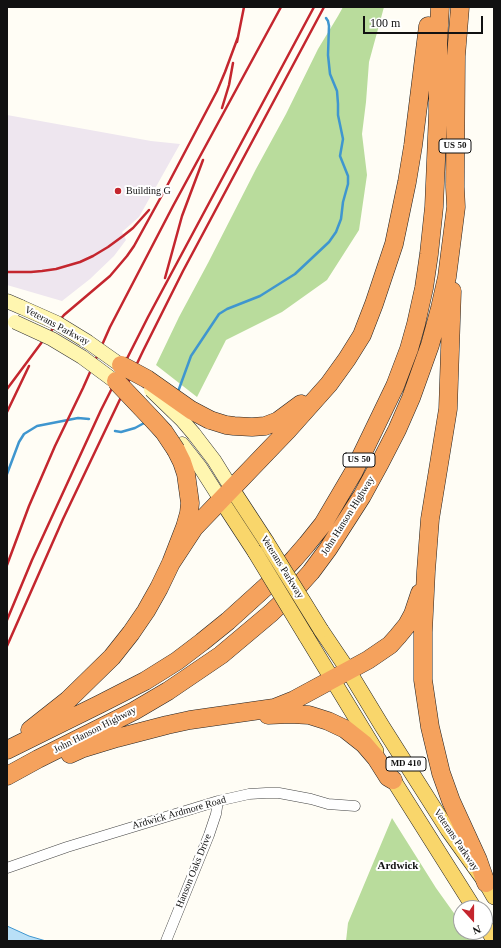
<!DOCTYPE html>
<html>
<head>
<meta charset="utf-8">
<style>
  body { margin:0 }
  #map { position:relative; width:501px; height:948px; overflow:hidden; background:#fffdf5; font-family:"Times New Roman",serif }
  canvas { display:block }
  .frame { position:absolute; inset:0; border:8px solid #111; pointer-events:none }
  .north { position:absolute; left:453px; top:900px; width:40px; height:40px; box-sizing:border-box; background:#fff; border:1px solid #a0a0a0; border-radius:50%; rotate:159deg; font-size:11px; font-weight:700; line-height:16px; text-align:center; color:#111 }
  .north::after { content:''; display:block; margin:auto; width:14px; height:18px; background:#c4262e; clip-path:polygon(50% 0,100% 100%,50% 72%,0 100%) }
  .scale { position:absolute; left:363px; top:16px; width:120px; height:18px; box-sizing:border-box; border:2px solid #111; border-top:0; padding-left:5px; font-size:12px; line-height:14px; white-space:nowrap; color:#111; -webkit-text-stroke:3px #fff; paint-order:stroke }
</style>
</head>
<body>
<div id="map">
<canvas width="501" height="948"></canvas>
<div class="frame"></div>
<div class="north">N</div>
<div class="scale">100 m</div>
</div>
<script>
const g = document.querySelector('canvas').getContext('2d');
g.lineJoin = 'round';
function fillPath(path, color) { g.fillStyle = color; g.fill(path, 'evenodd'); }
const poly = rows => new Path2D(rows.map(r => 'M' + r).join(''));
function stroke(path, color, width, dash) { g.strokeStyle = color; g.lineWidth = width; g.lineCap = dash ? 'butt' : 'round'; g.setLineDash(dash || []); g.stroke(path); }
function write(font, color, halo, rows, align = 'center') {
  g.font = font + ' "Times New Roman",serif'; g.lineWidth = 4; g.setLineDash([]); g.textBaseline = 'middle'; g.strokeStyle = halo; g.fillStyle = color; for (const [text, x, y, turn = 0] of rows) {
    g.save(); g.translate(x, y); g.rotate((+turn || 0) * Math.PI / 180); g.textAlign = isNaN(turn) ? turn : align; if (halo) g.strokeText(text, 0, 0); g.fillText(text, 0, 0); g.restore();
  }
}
const industrial = poly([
  [7,115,151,141,180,144,139,217,122,232,126,240,114,256,90,279,62,301,7,285]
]);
const forest = poly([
  [343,7,384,7,369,62,366,102,362,134,367,175,359,230,327,280,282,312,226,340,197,397,156,365,179,317,208,263,256,169,286,114,318,49,338,16],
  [392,818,436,888,461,923,461,932,467,932,474,941,346,941,348,923]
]);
const water = poly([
  [7,926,29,936,46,941,7,941,7,926]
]);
const stream = poly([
  [177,392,179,389,191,356,219,314,227,309,260,296,295,274,329,242,336,232,341,219,343,202,348,184,348,176,340,156,343,139,338,115,338,104,337,91,330,74,328,55,329,26,328,21,326,18],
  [115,431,121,432,135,428,146,422],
  [7,474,19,442,24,434,37,426,78,418,89,419]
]);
const minor = poly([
  [7,868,67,847,218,801,249,794,266,793,279,793,311,799,328,804,355,806],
  [166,941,209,835,216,814,218,801]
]);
const secondary = poly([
  [7,301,21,307],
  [194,434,214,460,232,489],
  [182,444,200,467,221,500]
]);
const primary = poly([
  [232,489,266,541],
  [221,500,255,552],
  [321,630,348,670,382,726,448,830,486,883,494,897],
  [306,636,376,751],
  [387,770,474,908],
  [485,926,494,940]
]);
const motorway = poly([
  [452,291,448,409,430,519,426,571,423,632,423,680,430,727,441,773,451,801,478,860,486,883],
  [210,420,226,425,234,426,252,427,265,426,278,421,301,404],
  [171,563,194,528,288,430,329,384,347,359,362,335,374,304,394,244,407,182,413,146,428,26],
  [268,715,290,714,309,715,328,721,345,729,364,744,376,758,388,777,393,780],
  [30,730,68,700,112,657,131,633,146,611,159,588,171,563,185,527,189,513,190,503,186,474,182,462,176,450],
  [7,750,100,704,145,681,177,661,202,642,228,621,281,573,294,559,307,544,323,524,353,473,395,386,409,349,416,324,424,288,429,254,434,207,438,113,438,45,440,7],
  [70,754,81,749,117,738,167,725,190,720,274,708,294,700,368,660,390,645,398,636,407,625,413,614,420,593],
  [7,776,38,759,134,711,168,691,221,655,271,613,293,592,311,572,328,549,362,496,380,463,397,430,411,398,430,345,440,308,447,277,456,207,455,187,456,56,460,7]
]);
const rail = poly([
  [237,42,244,7],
  [222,108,229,85,233,63],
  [7,272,31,272,42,271,56,269,80,262,93,256,108,247,123,236,133,228,149,210],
  [165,278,182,216,203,160],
  [7,389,42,342,64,315,110,276,127,256,134,246,167,186,217,91,225,72,238,37],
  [7,412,29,366],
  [7,565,29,506,55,446,83,388,110,327,173,206,281,7],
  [7,620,32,560,101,410,148,317,314,7],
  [7,646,63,519,143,351,183,271,324,7]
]);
const secondaryBridge = poly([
  [21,307,57,323,88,342,129,371],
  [15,322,52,339,82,357,124,388],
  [151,390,182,420,194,434]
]);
const primaryBridge = poly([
  [266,541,321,630],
  [255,552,306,636]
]);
const motorwayBridge = poly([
  [121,365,147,379,191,410,210,420],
  [116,381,153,420,164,432,176,450]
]);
const markers = [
  [118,191,4,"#c4262e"]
];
const shields = [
  [455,146,32],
  [359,460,32],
  [406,764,40]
];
const shieldNames = [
  ["US 50",455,146],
  ["US 50",359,460],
  ["MD 410",406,764]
];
const poiNames = [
  ["Building G",126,191]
];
const streetNames = [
  ["Veterans Parkway",57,326,28],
  ["John Hanson Highway",348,516,-58],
  ["Veterans Parkway",282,567,58],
  ["John Hanson Highway",95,730,-27],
  ["Ardwick Ardmore Road",179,813,-16],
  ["Veterans Parkway",456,840,56],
  ["Hanson Oaks Drive",194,871,-68]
];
const neighbourhoodNames = [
  ["Ardwick",398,866]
];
fillPath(industrial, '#eee6ef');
fillPath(forest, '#b9dc9c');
fillPath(water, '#b9e0f7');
stroke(water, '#3f96cf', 1);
stroke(stream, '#3f96cf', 2.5);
stroke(minor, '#444', 11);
stroke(secondary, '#333', 15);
stroke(primary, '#222', 16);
stroke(motorway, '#222', 19);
stroke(minor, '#fff', 10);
stroke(secondary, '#fff6b0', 14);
stroke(primary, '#f9d66b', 15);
stroke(motorway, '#f5a25d', 18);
stroke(rail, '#c4262e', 2.5);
stroke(secondaryBridge, '#333', 15, []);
stroke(primaryBridge, '#222', 16, []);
stroke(motorwayBridge, '#222', 19, []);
stroke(secondaryBridge, '#fff6b0', 14);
stroke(primaryBridge, '#f9d66b', 15);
stroke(motorwayBridge, '#f5a25d', 18);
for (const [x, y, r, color] of markers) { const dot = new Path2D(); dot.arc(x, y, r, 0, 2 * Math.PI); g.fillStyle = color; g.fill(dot); stroke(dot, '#fff', 1.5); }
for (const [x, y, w] of shields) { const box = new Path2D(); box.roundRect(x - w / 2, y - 7, w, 14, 3); g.fillStyle = '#fff'; g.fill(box); stroke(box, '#111', 1); }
write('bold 9px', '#111', null, shieldNames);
write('10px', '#111', '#fff', poiNames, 'left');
write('10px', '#111', '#fff', streetNames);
write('bold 11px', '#111', '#fff', neighbourhoodNames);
</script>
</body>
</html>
